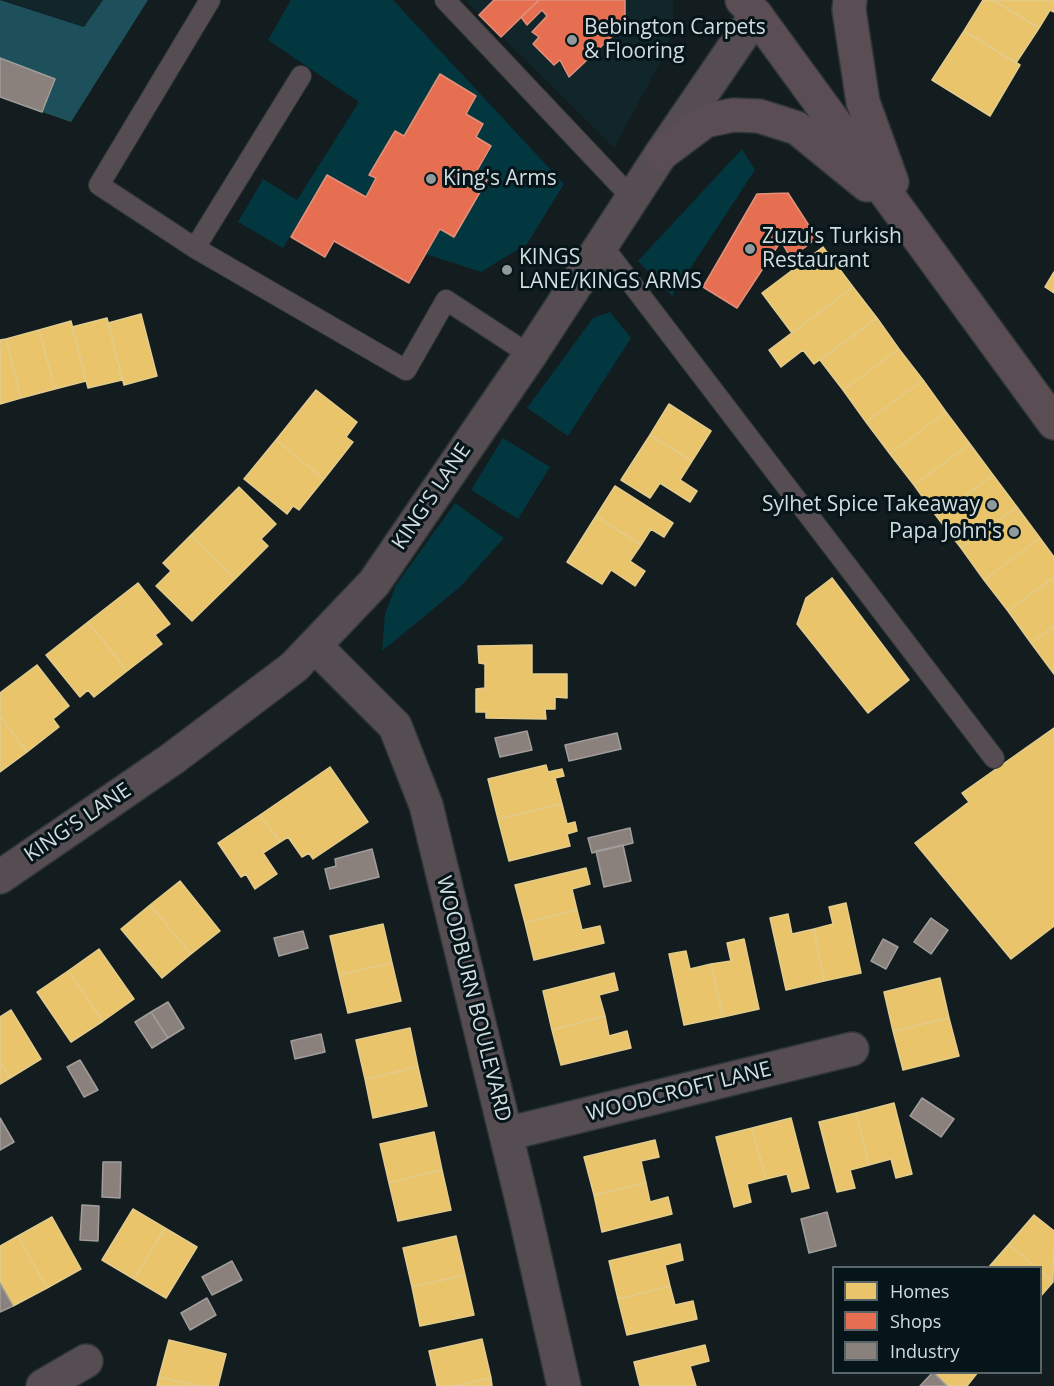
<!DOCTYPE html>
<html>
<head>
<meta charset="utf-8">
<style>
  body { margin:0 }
  #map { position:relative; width:1054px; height:1386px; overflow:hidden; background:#131c1e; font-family:"Open Sans",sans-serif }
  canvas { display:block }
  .legend { position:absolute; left:832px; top:1266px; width:210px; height:108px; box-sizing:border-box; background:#061519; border:2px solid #586568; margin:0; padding:8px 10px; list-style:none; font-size:18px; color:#d3dddf }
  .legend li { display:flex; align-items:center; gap:12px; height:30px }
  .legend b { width:30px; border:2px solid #586568 }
</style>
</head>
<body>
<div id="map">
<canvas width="1054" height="1386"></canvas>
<ul class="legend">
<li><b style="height:16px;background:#e9c46a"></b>Homes</li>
<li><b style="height:16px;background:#e76f51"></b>Shops</li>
<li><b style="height:16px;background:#8a817c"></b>Industry</li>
</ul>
</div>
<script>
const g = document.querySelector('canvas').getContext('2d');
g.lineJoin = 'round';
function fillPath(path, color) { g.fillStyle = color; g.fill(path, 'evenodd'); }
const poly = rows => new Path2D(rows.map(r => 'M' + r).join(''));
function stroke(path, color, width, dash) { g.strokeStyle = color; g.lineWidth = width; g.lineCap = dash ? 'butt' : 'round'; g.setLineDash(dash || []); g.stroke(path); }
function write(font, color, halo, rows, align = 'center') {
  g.font = font + ' "Open Sans",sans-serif'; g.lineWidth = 6; g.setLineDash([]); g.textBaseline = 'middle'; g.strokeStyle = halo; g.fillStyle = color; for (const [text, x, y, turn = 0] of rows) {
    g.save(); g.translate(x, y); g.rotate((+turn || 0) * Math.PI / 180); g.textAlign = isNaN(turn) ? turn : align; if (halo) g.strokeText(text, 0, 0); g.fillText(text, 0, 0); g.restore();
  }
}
const built = poly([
  [2,0,103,0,85,27],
  [465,0,673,0,673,26,662,59,614,148]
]);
const green = poly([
  [291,0,393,0,564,184,527,244,481,272,426,254,440,229,454,237,487,180,475,174,476,137,483,124,466,114,476,95,440,74,404,136,395,131,370,174,376,178,366,197,327,175,283,248,238,222,263,179,297,200,359,102,268,40],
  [742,149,755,170,672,296,638,261],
  [610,312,631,338,568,436,527,408,593,318],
  [503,438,550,467,518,519,471,490],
  [455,503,504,538,460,587,382,651,385,614,396,585]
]);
const forest = poly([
  [0,0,84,27,103,0,148,0,71,122,42,112,54,79,0,58]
]);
const homes = poly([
  [983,0,993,0,1039,28,1016,63,964,31,983,0],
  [993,0,1054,0,1054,12,1050,10,1039,28,993,0],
  [964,31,1020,65,990,116,932,80,964,31],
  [823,247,853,287,792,333,762,293,823,247],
  [1054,272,1054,293,1045,287,1054,272],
  [853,287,877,318,814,364,803,350,781,367,769,350,853,287],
  [141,314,157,376,124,385,108,323,141,314],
  [107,318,122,380,88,388,72,327,107,318],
  [877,318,899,349,843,390,820,360,877,318],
  [71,321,86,381,55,389,39,330,71,321],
  [39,330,55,389,21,398,6,339,39,330],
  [6,339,21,398,0,404,0,340,6,339],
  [899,349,923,380,866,422,843,390,899,349],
  [923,380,946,412,890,454,866,422,923,380],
  [316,390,357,422,346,437,353,442,324,479,276,440,316,390],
  [669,404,711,431,692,461,650,435,669,404],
  [946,412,970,444,914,485,890,454,946,412],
  [650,435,692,461,680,480,697,491,690,502,660,483,650,498,621,480,650,435],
  [276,440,324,479,299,510,293,506,287,514,244,479,276,440],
  [970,444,993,475,937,517,914,485,970,444],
  [993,475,1017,507,961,548,937,517,993,475],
  [615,486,673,523,664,537,651,529,641,545,596,516,615,486],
  [239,487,276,524,261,539,268,546,235,579,191,535,239,487],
  [1017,507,1040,538,984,580,961,548,1017,507],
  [596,516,641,545,630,561,645,571,635,586,611,570,602,584,567,562,596,516],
  [191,535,235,579,192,621,156,586,171,571,163,563,191,535],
  [1040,538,1054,557,1054,577,1008,611,984,580,1040,538],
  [1054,577,1054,626,1031,643,1008,611,1054,577],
  [832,578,909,680,868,713,797,624,806,598,832,578],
  [138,583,170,624,155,635,162,644,127,671,88,622,138,583],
  [88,622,127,671,94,697,88,690,80,697,46,655,88,622],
  [1054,626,1054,674,1031,643,1054,626],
  [532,645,532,674,567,674,567,698,555,697,555,709,545,709,546,719,486,718,486,712,476,712,476,689,485,688,485,664,479,663,478,646,532,645],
  [37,665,69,706,53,719,59,727,27,752,0,716,0,693,37,665],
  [0,716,27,752,0,772,0,716],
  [1054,728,1054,926,1011,959,915,843,969,802,962,793,1054,728],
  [546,765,548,772,562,769,564,776,555,778,562,804,498,819,488,779,546,765],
  [330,767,368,822,313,859,309,853,302,857,288,837,280,842,260,815,330,767],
  [562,804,567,824,575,822,577,831,567,834,570,846,509,861,498,819,562,804],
  [260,815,280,842,263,853,277,874,255,889,246,874,241,877,218,843,260,815],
  [586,868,590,884,572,889,577,910,525,923,515,885,586,868],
  [180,881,220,931,191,954,150,905,180,881],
  [846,903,861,973,824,981,814,929,833,924,829,907,846,903],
  [150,905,191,954,162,978,121,929,150,905],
  [577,910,582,930,600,926,604,943,534,960,525,923,577,910],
  [788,914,792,934,814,929,824,981,786,990,770,918,788,914],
  [383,924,392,963,339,975,330,936,383,924],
  [744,939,759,1009,723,1017,711,964,731,961,727,943,744,939],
  [99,949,134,999,103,1021,68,971,99,949],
  [686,951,690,969,711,964,723,1017,684,1025,669,954,686,951],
  [392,963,401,1001,348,1013,339,975,392,963],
  [68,971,103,1021,71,1042,37,992,68,971],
  [614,973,618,990,599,995,605,1016,552,1030,543,991,614,973],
  [940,978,949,1018,893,1031,884,992,940,978],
  [11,1010,41,1059,10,1078,0,1062,0,1017,11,1010],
  [605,1016,609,1036,627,1031,631,1048,561,1065,552,1030,605,1016],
  [949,1018,959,1056,903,1070,893,1031,949,1018],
  [410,1028,418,1067,365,1079,356,1040,410,1028],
  [0,1062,10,1078,0,1084,0,1062],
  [418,1067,427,1106,373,1118,365,1079,418,1067],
  [894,1103,912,1174,896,1178,891,1159,869,1165,856,1113,894,1103],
  [856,1113,869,1165,850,1170,855,1188,837,1192,819,1122,856,1113],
  [791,1118,809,1188,792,1192,787,1174,766,1179,752,1128,791,1118],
  [752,1128,766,1179,747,1184,751,1202,734,1207,716,1137,752,1128],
  [434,1132,442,1170,389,1183,380,1144,434,1132],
  [655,1140,659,1157,641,1161,646,1183,594,1195,584,1157,655,1140],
  [442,1170,451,1210,398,1221,389,1183,442,1170],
  [646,1183,650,1202,668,1197,672,1214,602,1232,594,1195,646,1183],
  [133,1209,165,1228,134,1279,102,1260,133,1209],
  [1034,1215,1054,1231,1053,1282,1040,1271,1040,1268,1036,1268,1009,1244,1034,1215],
  [52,1217,81,1269,47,1288,18,1236,52,1217],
  [165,1228,197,1247,166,1298,134,1279,165,1228],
  [18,1236,47,1288,13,1306,0,1283,0,1246,18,1236],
  [456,1236,465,1275,412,1287,403,1248,456,1236],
  [680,1244,683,1260,665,1265,670,1286,618,1299,609,1261,680,1244],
  [1009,1244,1036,1268,988,1268,1009,1244],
  [1040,1271,1053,1282,1040,1297,1040,1271],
  [465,1275,474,1315,420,1326,412,1287,465,1275],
  [670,1286,675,1305,693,1301,697,1319,627,1335,618,1299,670,1286],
  [482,1339,491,1378,454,1386,437,1386,429,1351,482,1339],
  [169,1340,226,1354,218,1386,198,1386,159,1377,169,1340],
  [705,1345,709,1361,690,1366,696,1386,640,1386,634,1362,705,1345],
  [933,1372,978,1372,967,1386,947,1386,933,1372],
  [159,1377,198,1386,157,1386,159,1377],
  [491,1378,492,1386,454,1386,491,1378]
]);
const shops = poly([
  [494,0,539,0,501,37,479,15,494,0],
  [539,0,625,0,625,24,569,77,560,60,554,65,533,44,539,37,532,32,547,16,542,10,527,25,521,17,539,0],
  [440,74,476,96,466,114,483,124,476,137,491,146,475,174,487,180,454,237,440,229,409,283,334,241,325,257,291,237,327,175,366,197,376,178,369,175,395,131,404,136,440,74],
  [788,193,817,238,791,258,781,241,737,308,703,287,757,194,788,193]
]);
const industry = poly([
  [0,58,55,79,42,112,0,97,0,58],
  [527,731,532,750,500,757,495,738,527,731],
  [617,733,621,749,569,761,565,745,617,733],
  [630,828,633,843,592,853,588,838,630,828],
  [623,845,631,881,604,887,596,851,623,845],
  [372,849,379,877,330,889,325,869,336,866,335,859,372,849],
  [931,918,948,930,931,954,914,942,931,918],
  [303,931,308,948,279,956,274,938,303,931],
  [883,939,898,947,886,969,871,961,883,939],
  [168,1002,184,1028,168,1038,151,1012,168,1002],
  [151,1012,168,1038,152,1048,135,1022,151,1012],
  [321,1034,325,1052,295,1059,291,1041,321,1034],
  [80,1060,98,1090,84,1097,67,1067,80,1060],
  [922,1098,954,1119,941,1137,910,1116,922,1098],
  [0,1118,14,1142,0,1150,0,1118],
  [103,1162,121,1162,120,1198,102,1197,103,1162],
  [82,1205,99,1206,98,1241,80,1240,82,1205],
  [827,1212,836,1246,809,1253,801,1219,827,1212],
  [232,1261,242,1280,212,1295,202,1277,232,1261],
  [0,1283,13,1306,0,1312,0,1283],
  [207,1298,216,1315,190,1330,181,1313,207,1298],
  [933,1372,947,1386,920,1386,933,1372]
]);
const service = poly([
  [210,0,99,185,195,248,406,370,446,300,530,355],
  [445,0,632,198],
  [602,245,994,758],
  [195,248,301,76]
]);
const minor = poly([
  [315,646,395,726,426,805,525,1213,564,1386],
  [506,1134,852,1049],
  [43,1386,86,1361]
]);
const tertiary = poly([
  [0,877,172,759,294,667,374,583,530,355,661,154,756,15]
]);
const secondary = poly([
  [742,0,756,15,1054,423],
  [850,0,849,10,863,102,892,182],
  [661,154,705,121,733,115,759,116,797,128,867,185]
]);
const markers = [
  [572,40,6,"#90999b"],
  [431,179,6,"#90999b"],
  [750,249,6,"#90999b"],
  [507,270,6,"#90999b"],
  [992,505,6,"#90999b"],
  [1014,532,6,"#90999b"]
];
const poiNames = [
  ["Bebington Carpets",584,28],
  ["& Flooring",584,52],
  ["King's Arms",443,179],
  ["Zuzu's Turkish",762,237],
  ["Restaurant",762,261],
  ["KINGS",519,258],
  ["LANE/KINGS ARMS",519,282],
  ["Sylhet Spice Takeaway",980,505,"right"],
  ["Papa John's",1002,532,"right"]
];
const streetNames = [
  ["KING'S LANE",432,497,-56],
  ["KING'S LANE",78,823,-34],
  ["WOODBURN BOULEVARD",473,999,76],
  ["WOODCROFT LANE",679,1092,-14]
];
fillPath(built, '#10262a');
fillPath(green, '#03373f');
fillPath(forest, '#1d505a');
fillPath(homes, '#e9c46a');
stroke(homes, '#e2cc8d', 1.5);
fillPath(shops, '#e76f51');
stroke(shops, '#e1907c', 1.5);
fillPath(industry, '#8a817c');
stroke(industry, '#a09d9a', 1.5);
stroke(service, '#2f3638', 22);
stroke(minor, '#2f3638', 36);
stroke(tertiary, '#2f3638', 36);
stroke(secondary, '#2f3638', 36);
stroke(service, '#554d51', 20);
stroke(minor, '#554d51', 33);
stroke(tertiary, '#554d51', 33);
stroke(secondary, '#5a4d54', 33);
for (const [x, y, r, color] of markers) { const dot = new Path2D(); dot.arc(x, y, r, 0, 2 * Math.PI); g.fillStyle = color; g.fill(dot); stroke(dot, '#061519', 2); }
write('21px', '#d3dddf', '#061519', poiNames, 'left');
write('21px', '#d3dddf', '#061519', streetNames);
</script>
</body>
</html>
